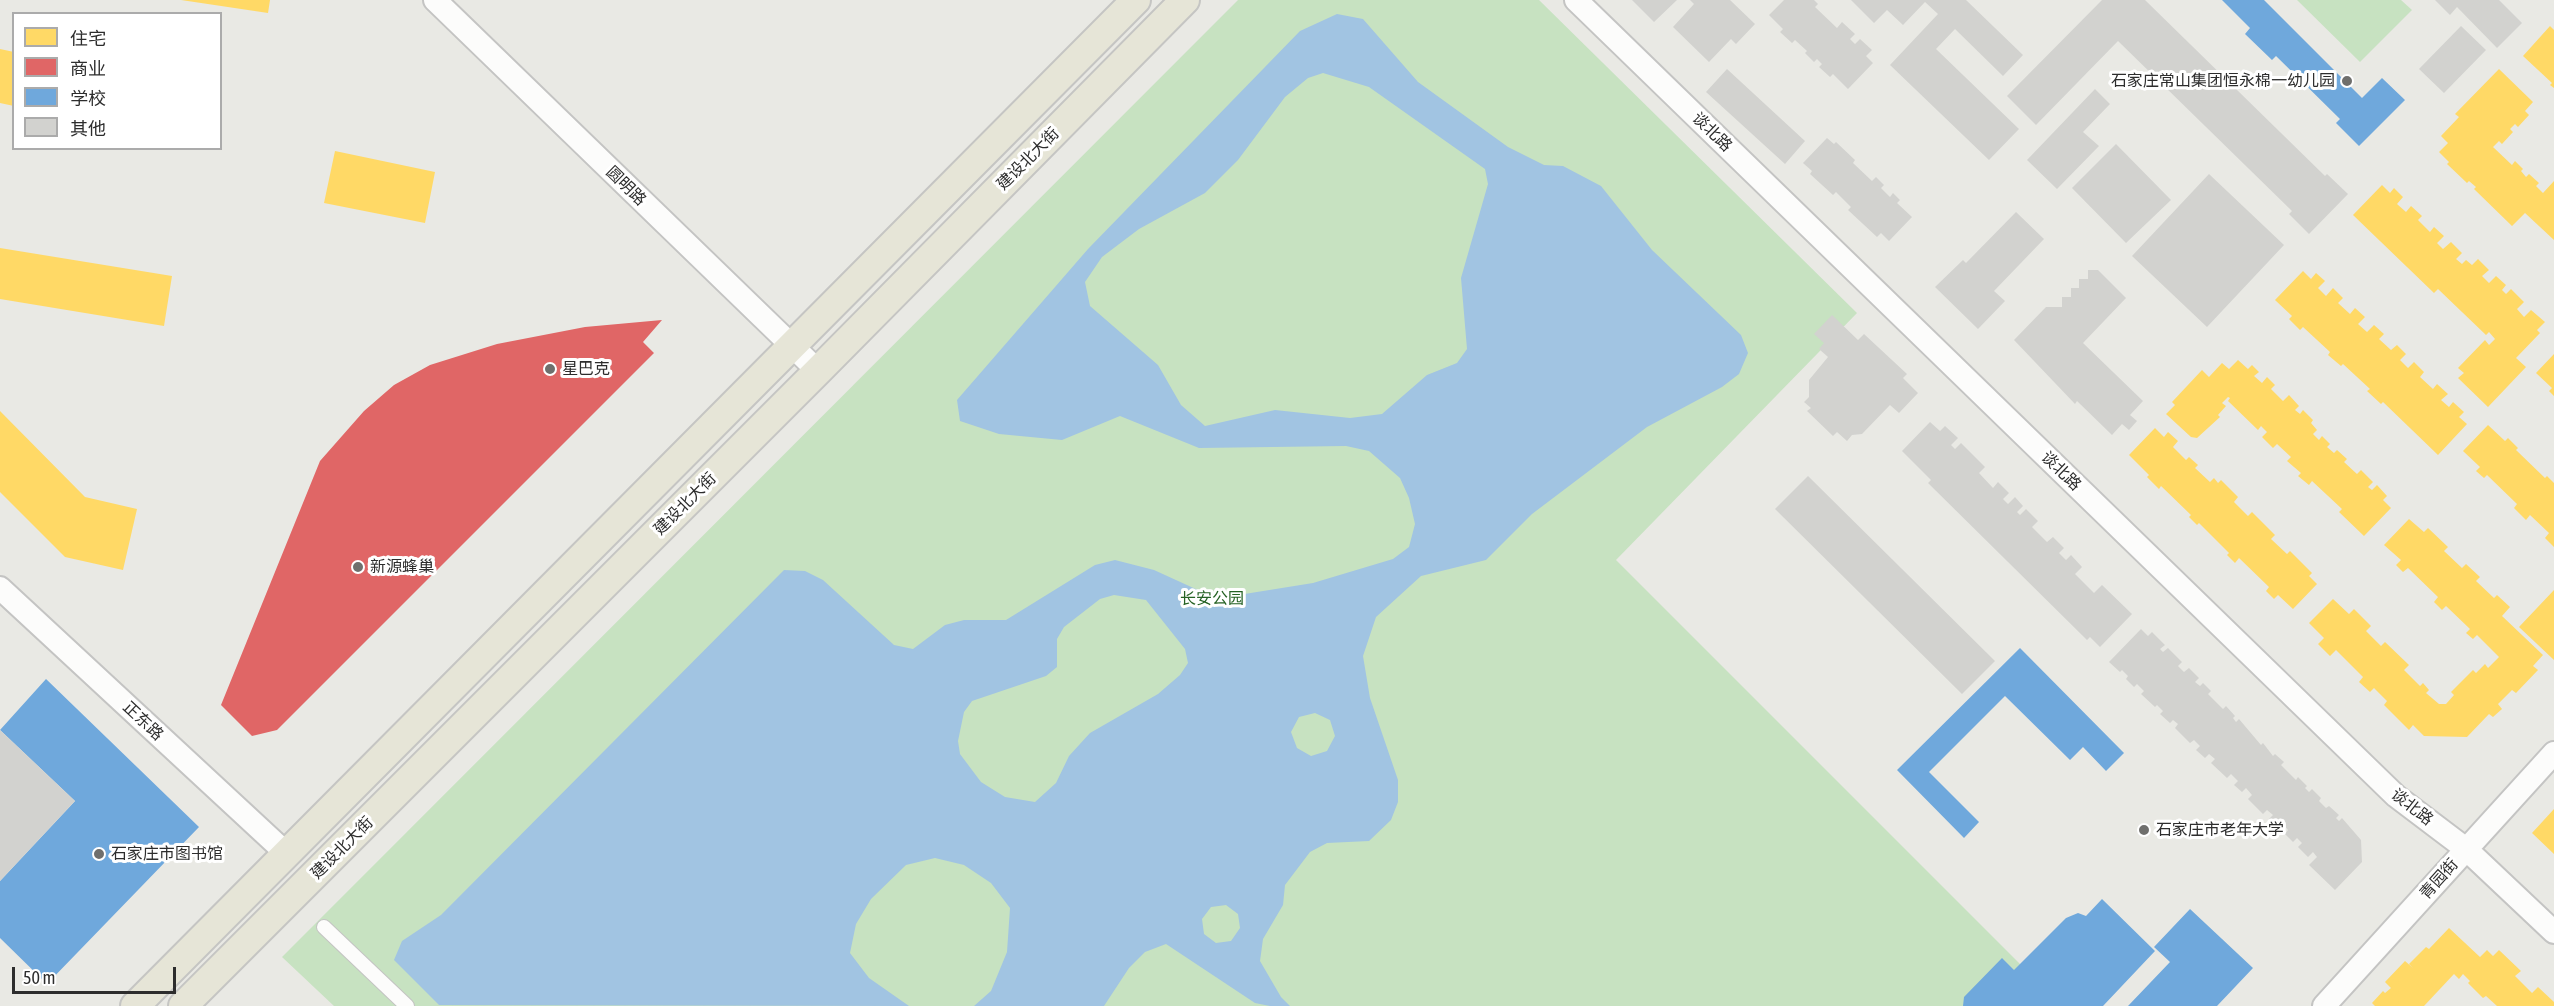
<!DOCTYPE html>
<html>
<head>
<meta charset="utf-8">
<style>
  body { margin:0 }
  #map { position:relative; width:2554px; height:1006px; overflow:hidden; background:#e9e9e4; font-family:"Asap Condensed","Noto Sans SC",sans-serif }
  canvas { display:block }
  .legend { position:absolute; left:12px; top:12px; width:210px; height:138px; box-sizing:border-box; background:#fff; border:2px solid #ababab; margin:0; padding:8px 10px; list-style:none; font-size:18px; color:#2d2d2d }
  .legend li { display:flex; align-items:center; gap:12px; height:30px }
  .legend b { width:30px; border:2px solid #ababab }
  .scale { position:absolute; left:12px; top:967px; width:164px; height:27px; box-sizing:border-box; border:3px solid #2d2d2d; border-top:0; padding-left:8px; font-size:18px; line-height:21px; white-space:nowrap; color:#2d2d2d; -webkit-text-stroke:4px #fff; paint-order:stroke }
</style>
</head>
<body>
<div id="map">
<canvas width="2554" height="1006"></canvas>
<ul class="legend">
<li><b style="height:16px;background:#ffd966"></b>住宅</li>
<li><b style="height:16px;background:#e06666"></b>商业</li>
<li><b style="height:16px;background:#6fa8dc"></b>学校</li>
<li><b style="height:16px;background:#d2d2cf"></b>其他</li>
</ul>
<div class="scale">50 m</div>
</div>
<script>
const g = document.querySelector('canvas').getContext('2d');
g.lineJoin = 'round';
function fillPath(path, color) { g.fillStyle = color; g.fill(path, 'evenodd'); }
const poly = rows => new Path2D(rows.map(r => 'M' + r).join(''));
function stroke(path, color, width, dash) { g.strokeStyle = color; g.lineWidth = width; g.lineCap = dash ? 'butt' : 'round'; g.setLineDash(dash || []); g.stroke(path); }
function write(font, color, halo, rows, align = 'center') {
  g.font = font + ' "Asap Condensed","Noto Sans SC",sans-serif'; g.lineWidth = 6; g.setLineDash([]); g.textBaseline = 'middle'; g.strokeStyle = halo; g.fillStyle = color; for (const [text, x, y, turn = 0] of rows) {
    g.save(); g.translate(x, y); g.rotate((+turn || 0) * Math.PI / 180); g.textAlign = isNaN(turn) ? turn : align; if (halo) g.strokeText(text, 0, 0); g.fillText(text, 0, 0); g.restore();
  }
}
const green = poly([
  [1238,0,1539,0,1857,313,1616,560,2062,1006,334,1006,282,957],
  [2297,0,2401,0,2412,10,2360,62]
]);
const water = poly([
  [1337,14,1363,19,1418,82,1508,147,1544,165,1563,166,1601,186,1652,250,1741,335,1748,353,1739,374,1722,387,1647,427,1532,514,1486,560,1421,576,1376,617,1363,656,1370,698,1398,780,1398,802,1391,820,1369,841,1327,843,1310,852,1285,885,1283,905,1263,939,1260,961,1281,997,1290,1006,1270,1006,1255,1003,1166,944,1145,952,1129,968,1104,1006,974,1006,991,991,1007,952,1010,908,991,883,964,865,935,858,906,865,871,899,856,924,850,953,869,978,909,1006,439,1005,394,960,402,941,441,915,784,570,805,571,823,580,894,645,913,649,945,625,964,620,1006,620,1095,565,1115,560,1154,570,1211,596,1232,596,1313,583,1393,559,1409,547,1415,524,1409,498,1400,478,1369,451,1346,446,1199,448,1120,416,1062,440,999,434,960,421,957,400,1088,249,1300,31],
  [1323,73,1369,87,1485,169,1488,184,1461,278,1467,349,1457,363,1427,375,1382,414,1350,418,1275,410,1205,426,1181,405,1158,365,1090,306,1085,282,1102,257,1139,229,1205,193,1238,160,1285,97,1308,78],
  [1114,595,1146,600,1185,649,1188,663,1180,675,1158,694,1090,733,1069,756,1056,783,1035,802,1005,797,981,782,960,754,958,741,964,712,972,701,1046,676,1057,667,1057,639,1064,627,1100,599],
  [1315,713,1330,720,1335,736,1327,751,1311,756,1297,748,1291,732,1299,717],
  [1226,905,1238,914,1240,928,1231,941,1216,943,1204,934,1202,919,1211,907]
]);
const homes = poly([
  [181,0,270,0,268,13],
  [2550,26,2554,30,2554,88,2550,85,2552,83,2523,56],
  [0,49,14,52,14,106,0,103],
  [2499,69,2533,102,2525,111,2529,115,2518,127,2515,124,2510,129,2513,132,2502,144,2499,141,2493,147,2512,165,2515,161,2523,169,2521,171,2526,177,2529,174,2539,183,2536,186,2543,193,2554,181,2554,240,2525,213,2512,226,2474,189,2476,187,2469,181,2467,183,2447,164,2449,162,2439,152,2448,143,2441,136,2459,117,2455,114],
  [335,151,435,172,425,223,324,203],
  [2382,185,2390,193,2394,188,2403,197,2397,204,2406,212,2411,206,2422,216,2418,220,2430,232,2434,227,2444,236,2437,243,2443,249,2451,242,2462,253,2456,259,2462,264,2466,260,2472,265,2478,259,2489,270,2482,276,2489,283,2496,276,2506,285,2502,290,2506,294,2511,289,2524,302,2517,309,2524,317,2531,310,2545,322,2537,330,2540,333,2516,358,2526,367,2488,407,2458,378,2464,373,2458,368,2485,340,2489,345,2495,339,2489,332,2486,335,2438,289,2434,293,2353,215],
  [0,248,172,276,164,326,0,299],
  [2303,271,2311,279,2316,273,2325,281,2318,288,2326,296,2333,288,2343,298,2338,303,2350,314,2355,308,2365,317,2358,324,2367,332,2374,325,2384,334,2379,339,2391,350,2397,345,2406,354,2400,360,2408,368,2414,362,2424,372,2420,377,2433,389,2437,384,2448,394,2441,400,2449,407,2453,402,2464,412,2459,417,2467,424,2438,455,2383,402,2381,404,2367,391,2370,389,2343,364,2341,366,2328,355,2330,352,2303,327,2300,330,2289,319,2292,316,2275,300],
  [2554,354,2554,396,2549,391,2552,388,2536,373],
  [2238,360,2248,369,2252,365,2259,372,2254,376,2262,383,2267,377,2275,385,2271,389,2283,401,2289,395,2299,406,2295,410,2300,414,2303,410,2313,420,2311,423,2317,430,2313,434,2319,440,2322,436,2330,444,2327,447,2334,453,2337,450,2347,459,2344,462,2357,474,2361,470,2373,482,2368,487,2372,490,2377,485,2387,496,2383,500,2391,508,2364,536,2339,512,2342,509,2312,481,2309,485,2298,476,2301,473,2287,461,2291,457,2277,444,2273,448,2262,437,2267,432,2261,426,2258,430,2228,401,2230,398,2228,397,2222,403,2226,406,2218,415,2220,417,2197,438,2191,437,2166,414,2175,405,2172,402,2202,370,2209,377,2222,363,2229,369],
  [0,411,85,497,137,509,123,570,65,557,0,492],
  [2488,425,2505,441,2508,438,2518,448,2516,450,2545,478,2547,476,2554,483,2554,547,2545,538,2549,533,2530,515,2526,520,2514,508,2517,504,2487,475,2484,478,2476,471,2480,467,2463,451],
  [2155,428,2164,437,2168,432,2178,441,2173,447,2186,460,2189,457,2198,465,2195,468,2210,482,2214,478,2218,483,2221,480,2238,497,2234,502,2248,516,2252,512,2275,535,2271,539,2287,554,2290,551,2312,573,2309,576,2317,584,2293,609,2278,595,2274,599,2266,591,2269,587,2239,558,2235,563,2227,555,2229,553,2199,523,2197,525,2189,517,2191,515,2161,486,2159,489,2147,477,2149,475,2129,455],
  [2409,519,2424,532,2428,528,2448,547,2444,551,2462,568,2466,564,2480,577,2476,581,2494,598,2497,595,2510,607,2502,616,2543,655,2533,666,2538,670,2516,693,2512,690,2498,704,2502,709,2493,717,2489,714,2467,737,2424,736,2413,725,2409,730,2384,705,2387,701,2374,688,2370,692,2359,682,2363,677,2336,650,2330,656,2318,644,2324,638,2309,623,2333,599,2349,614,2354,609,2371,626,2366,631,2381,646,2385,642,2409,665,2404,670,2420,686,2423,683,2429,690,2426,693,2439,704,2446,704,2454,695,2451,692,2473,670,2476,673,2485,664,2488,668,2499,657,2477,635,2473,639,2466,633,2470,629,2446,606,2442,610,2434,602,2438,597,2408,568,2403,572,2396,565,2401,560,2384,545],
  [2554,590,2554,660,2519,627],
  [2554,809,2554,854,2532,833],
  [2449,928,2480,957,2487,950,2493,956,2499,950,2521,971,2515,976,2532,993,2538,987,2554,1002,2554,1006,2497,1006,2486,996,2483,998,2468,983,2470,981,2463,974,2459,979,2454,974,2424,1006,2375,1006,2372,1003,2383,991,2385,993,2391,988,2385,982,2405,961,2413,968,2409,964,2426,947,2429,949]
]);
const shops = poly([
  [662,320,643,342,654,353,277,730,252,736,221,705,320,461,364,411,394,385,430,365,497,344,585,327]
]);
const schools = poly([
  [2222,0,2264,0,2362,98,2382,78,2405,100,2359,146,2336,123,2340,119,2276,56,2272,60,2245,34,2250,28],
  [2020,648,2124,753,2106,771,2083,747,2070,760,2005,696,1929,772,1979,822,1964,838,1897,770],
  [46,679,199,827,47,984,0,938,0,881,75,801,0,730],
  [2102,899,2155,951,2103,1006,1963,1006,1964,997,2002,958,2014,970,2066,918,2078,913,2086,916],
  [2190,909,2253,968,2217,1006,2128,1006,2170,962,2154,947]
]);
const building = poly([
  [1632,0,1677,0,1654,22],
  [1690,0,1730,0,1755,24,1736,44,1731,39,1709,62,1673,27,1694,4],
  [1784,0,1814,0,1818,4,1815,7,1837,28,1842,22,1855,34,1850,39,1855,44,1860,39,1872,50,1866,56,1873,63,1848,89,1833,74,1830,77,1819,67,1822,64,1817,59,1814,62,1805,53,1807,51,1795,40,1792,43,1780,32,1783,29,1769,15],
  [1851,0,1966,0,2023,55,2003,76,1955,29,1936,49,2019,129,1989,160,1890,65,1938,14,1925,2,1903,25,1887,10,1874,23],
  [2102,0,2145,0,2325,176,2327,174,2348,194,2309,234,2289,214,2292,211,2118,41,2036,125,2007,96],
  [2435,0,2499,0,2522,23,2497,48,2457,7,2450,15],
  [2461,26,2486,50,2444,93,2419,69],
  [1727,69,1805,141,1785,164,1706,92],
  [2095,89,2110,104,2083,132,2099,146,2057,189,2027,160],
  [1827,138,1834,144,1836,142,1855,160,1853,163,1872,181,1876,177,1884,185,1881,188,1890,197,1893,193,1900,200,1897,203,1912,217,1889,241,1881,233,1877,237,1848,210,1851,207,1836,192,1833,195,1810,174,1812,171,1803,163],
  [2116,144,2171,200,2126,243,2072,188],
  [2209,174,2284,245,2207,327,2132,256],
  [2016,212,2044,239,1994,291,2005,301,1978,329,1935,287,1963,260,1966,263],
  [2088,270,2098,270,2126,298,2083,343,2143,401,2130,415,2137,421,2129,430,2122,424,2112,435,2077,401,2075,404,2014,340,2046,307,2062,307,2062,297,2071,297,2071,288,2079,288,2079,279,2088,279],
  [1832,315,1858,340,1864,334,1907,374,1903,378,1918,393,1899,413,1890,405,1862,434,1852,435,1847,441,1837,432,1833,436,1807,411,1811,408,1804,402,1809,397,1809,380,1828,357,1819,349,1824,343,1814,334],
  [1930,422,1940,431,1945,426,1958,438,1951,445,1955,449,1961,443,1985,467,1979,473,1993,488,1998,482,2009,493,2003,499,2008,504,2015,497,2023,506,2017,512,2020,515,2026,509,2038,521,2032,527,2047,542,2053,537,2064,548,2059,553,2066,560,2071,555,2082,567,2075,574,2094,593,2102,585,2132,614,2100,647,2090,637,2087,640,1928,483,1931,480,1902,451],
  [1808,476,1995,661,1962,694,1775,509],
  [2141,629,2148,636,2152,632,2165,645,2160,649,2163,652,2168,648,2182,662,2178,666,2184,672,2189,668,2199,678,2195,682,2200,686,2203,683,2211,691,2208,694,2223,709,2226,706,2235,716,2233,718,2236,722,2239,719,2261,745,2263,743,2273,756,2275,754,2284,762,2281,765,2296,780,2298,777,2307,786,2305,788,2309,792,2312,789,2321,798,2319,801,2326,808,2329,806,2339,815,2336,818,2339,821,2342,818,2361,840,2362,862,2335,890,2309,865,2317,857,2313,852,2308,857,2298,847,2302,843,2297,838,2293,842,2285,834,2288,830,2283,824,2279,829,2269,819,2273,815,2267,810,2263,814,2248,799,2252,795,2246,788,2242,792,2234,785,2238,781,2231,774,2227,778,2211,763,2215,759,2209,754,2205,758,2196,750,2200,746,2194,740,2190,743,2175,728,2178,724,2173,720,2170,723,2160,714,2163,711,2157,705,2155,707,2141,694,2144,691,2137,684,2134,687,2126,679,2128,676,2122,670,2120,672,2109,662],
  [0,730,75,801,0,881]
]);
const pedestrian = poly([
  [324,927,407,1006]
]);
const tertiary = poly([
  [435,0,818,371],
  [1576,0,2396,796,2466,849,2554,932],
  [0,588,287,854],
  [2324,1006,2554,753]
]);
const primary = poly([
  [135,1006,1136,0],
  [183,1006,818,371,1185,0]
]);
const markers = [
  [2347,81,6,"#6f6f6d"],
  [550,369,6,"#6f6f6d"],
  [358,567,6,"#6f6f6d"],
  [2144,830,6,"#6f6f6d"],
  [99,854,6,"#6f6f6d"]
];
const poiNames = [
  ["石家庄常山集团恒永棉一幼儿园",2335,81,"right"],
  ["星巴克",562,369],
  ["新源蜂巢",370,567],
  ["石家庄市老年大学",2156,830],
  ["石家庄市图书馆",111,854]
];
const streetNames = [
  ["谈北路",1712,132,44],
  ["建设北大街",1028,159,-45],
  ["圆明路",626,186,44],
  ["谈北路",2061,471,44],
  ["建设北大街",685,504,-45],
  ["正东路",143,721,43],
  ["谈北路",2412,807,38],
  ["建设北大街",342,848,-45],
  ["青园街",2439,879,-48]
];
const parkNames = [
  ["长安公园",1212,599]
];
fillPath(green, '#c7e2c1');
fillPath(water, '#a1c4e2');
fillPath(homes, '#ffd966');
fillPath(shops, '#e06666');
fillPath(schools, '#6fa8dc');
fillPath(building, '#d2d2cf');
stroke(pedestrian, '#c4c4c3', 16);
stroke(tertiary, '#c4c4c3', 26);
stroke(primary, '#c5c5c3', 32);
stroke(pedestrian, '#fcfcfb', 14);
stroke(tertiary, '#fcfcfb', 22);
stroke(primary, '#e6e5d7', 28);
for (const [x, y, r, color] of markers) { const dot = new Path2D(); dot.arc(x, y, r, 0, 2 * Math.PI); g.fillStyle = color; g.fill(dot); stroke(dot, '#fff', 2); }
write('16px', '#2d2d2d', '#fff', poiNames, 'left');
write('16px', '#2d2d2d', '#fff', streetNames);
write('16px', '#256224', '#fff', parkNames);
</script>
</body>
</html>
